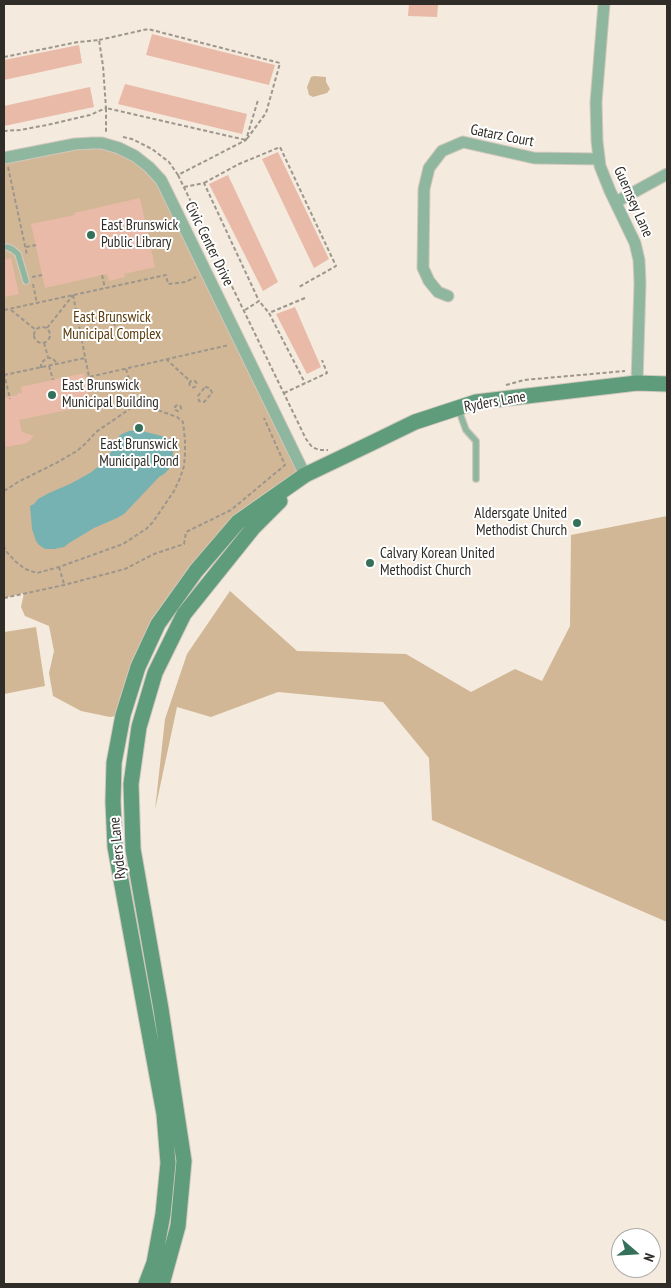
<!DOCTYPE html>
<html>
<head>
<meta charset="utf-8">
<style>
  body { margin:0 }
  #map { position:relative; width:671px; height:1288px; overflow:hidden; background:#f4eade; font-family:"PT Sans Narrow",sans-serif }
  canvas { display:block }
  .frame { position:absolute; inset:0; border:5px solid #302d28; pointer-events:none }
  .north { position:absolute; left:611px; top:1228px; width:50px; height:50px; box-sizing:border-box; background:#fff; border:1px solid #acaba9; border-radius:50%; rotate:109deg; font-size:14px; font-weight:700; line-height:20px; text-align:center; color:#302d28 }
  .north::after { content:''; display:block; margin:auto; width:18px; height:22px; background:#34705a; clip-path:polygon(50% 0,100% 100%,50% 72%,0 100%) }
</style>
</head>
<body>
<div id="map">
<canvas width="671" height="1288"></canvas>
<div class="frame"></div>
<div class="north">N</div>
</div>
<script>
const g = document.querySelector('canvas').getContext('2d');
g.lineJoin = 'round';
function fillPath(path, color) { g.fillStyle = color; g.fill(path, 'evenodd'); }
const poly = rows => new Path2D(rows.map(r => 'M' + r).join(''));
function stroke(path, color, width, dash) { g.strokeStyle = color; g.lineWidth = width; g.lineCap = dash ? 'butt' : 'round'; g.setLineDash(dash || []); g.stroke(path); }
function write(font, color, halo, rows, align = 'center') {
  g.font = font + ' "PT Sans Narrow",sans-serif'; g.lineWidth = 4; g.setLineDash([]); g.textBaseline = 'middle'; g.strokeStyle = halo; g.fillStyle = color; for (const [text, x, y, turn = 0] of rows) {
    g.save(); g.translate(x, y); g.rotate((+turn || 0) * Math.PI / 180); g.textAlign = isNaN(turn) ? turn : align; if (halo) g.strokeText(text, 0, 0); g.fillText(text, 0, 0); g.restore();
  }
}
const green = poly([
  [314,76,326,77,326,82,330,89,327,93,313,97,309,95,307,87,311,77],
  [93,143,149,167,305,475,238,522,158,624,123,715,110,717,81,711,53,696,49,673,54,651,49,626,25,616,21,607,24,593,4,598,4,158],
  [667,516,667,922,432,820,429,758,383,702,278,692,211,717,177,707,155,810,165,719,187,654,230,591,297,651,406,654,471,692,515,669,542,681,570,626,571,535],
  [36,627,45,686,4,694,4,632]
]);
const water = poly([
  [138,430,162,436,169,439,173,444,173,457,169,469,164,474,159,477,124,514,117,518,94,528,69,543,64,547,54,549,45,549,39,545,36,541,32,529,30,506,34,504,38,499,49,493,70,484,90,473,99,466,111,452,115,446,119,436,122,434,129,431]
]);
const building = poly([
  [409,4,438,5,437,17,408,16],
  [152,34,275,65,269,85,146,55],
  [79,45,82,63,4,80,4,60],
  [125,84,247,114,242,134,118,104],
  [90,87,94,107,4,126,4,106],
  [278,152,329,259,314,268,262,159],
  [228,175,278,282,263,291,209,184],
  [140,198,155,267,124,274,125,277,109,281,107,274,45,288,31,224,75,215,74,213],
  [11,258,19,294,4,297,4,260],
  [295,307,321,367,307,374,276,314],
  [84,373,91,405,19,420,22,432,34,436,27,443,6,447,4,438,4,398,18,395,18,393,22,393,21,387]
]);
const path = poly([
  [99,40,148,29,280,63,266,113,246,140,106,108,106,134],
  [4,57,78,42,99,40,103,66,106,108,90,115,47,125,20,130,4,131],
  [123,137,132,139,152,149,169,162,178,175,246,140,258,100],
  [8,167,27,255],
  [178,175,306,439,312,447,319,450,328,450],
  [204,183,239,164,280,147,336,266,299,287],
  [184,187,204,183,259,301],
  [26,247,36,245],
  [102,275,105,288],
  [32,277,42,275],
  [33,284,37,304],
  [73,295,89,377,229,345],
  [305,298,269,313,305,383],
  [4,310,166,275,168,284,185,282,196,277],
  [11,310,36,330],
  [245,310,259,301,269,313],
  [111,311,115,326],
  '34 335a8 8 0 1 1 16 0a8 8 0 1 1-16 0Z',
  [47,328,73,295],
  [44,343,48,357],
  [166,359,191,382],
  [49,366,53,380],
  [41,368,41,363,47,358,52,358,56,362,57,364],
  [126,369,137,404],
  [4,373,10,399],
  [4,375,85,358],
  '189.5 384a3.5 3.5 0 1 1 7 0a3.5 3.5 0 1 1-7 0Z',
  [131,385,136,383],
  [506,385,524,380,625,371],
  [205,387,210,388,212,393,204,402,202,402,199,401,198,396,205,387],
  [284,393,327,373,322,360],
  '175 408a3 3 0 1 1 6 0a3 3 0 1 1-6 0Z',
  [4,491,18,482,58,462,77,451,86,443,96,432,137,404,152,408,177,417,183,422,185,440,185,454,184,466,180,478,174,491,153,522,146,529,123,544,59,567,37,573,25,569,15,561,5,550,4,546],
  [59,567,64,584],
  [4,598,64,585,125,569,154,554,184,544,186,532,231,510,285,465,264,418]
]);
const lane = poly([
  [7,247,12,249,18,254,26,281],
  [458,408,466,430,476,441,476,479]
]);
const street = poly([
  [604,4,596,102,597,141,600,166,610,191,635,243,639,260,640,283,637,383],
  [4,158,75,144,93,143,102,143,119,148,135,156,149,167,161,180,166,190,305,475],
  [616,202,667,174],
  [448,296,438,292,429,281,423,268,424,189,429,168,442,151,463,142,534,158,599,159]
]);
const secondary = poly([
  [146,1284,154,1263,163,1214,168,1163,164,1114,115,847,113,802,114,763,123,715,138,667,158,624,196,571,238,522,305,475,376,441,415,422,476,402,637,383,667,384],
  [162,1284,178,1226,184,1161,161,1009,133,849,131,784,139,727,155,673,184,614,253,528,280,501]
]);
const markers = [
  [91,235,5,"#34705a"],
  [52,395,5,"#34705a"],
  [139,428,5,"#34705a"],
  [577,523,5,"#34705a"],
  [370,563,5,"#34705a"]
];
const streetNames = [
  ["Gatarz Court",502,136,11],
  ["Guernsey Lane",633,202,66],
  ["Civic Center Drive",209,244,64],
  ["Ryders Lane",495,402,-10],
  ["Ryders Lane",118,848,-96]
];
const poiNames = [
  ["East Brunswick",101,226],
  ["Public Library",101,243],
  ["East Brunswick",62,386],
  ["Municipal Building",62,403],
  ["East Brunswick",139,445,"center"],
  ["Municipal Pond",139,462,"center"],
  ["Aldersgate United",567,514,"right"],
  ["Methodist Church",567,531,"right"],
  ["Calvary Korean United",380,554],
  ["Methodist Church",380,571]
];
const parkNames = [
  ["East Brunswick",112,318],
  ["Municipal Complex",112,335]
];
fillPath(green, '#d1b795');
fillPath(water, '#77b2b3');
fillPath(building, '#e9baa7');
stroke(lane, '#d1c8bd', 8);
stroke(street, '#d1c8bd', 13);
stroke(secondary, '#d1c8bd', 17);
stroke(path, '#9d968d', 2, [4, 2.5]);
stroke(lane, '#8fb7a0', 5.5);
stroke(street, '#8fb7a0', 11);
stroke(secondary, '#5e9c7b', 15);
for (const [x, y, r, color] of markers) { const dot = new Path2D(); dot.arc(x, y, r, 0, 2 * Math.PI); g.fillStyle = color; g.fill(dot); stroke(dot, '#fff', 2); }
write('15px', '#302d28', '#fff', streetNames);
write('15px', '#302d28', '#fff', poiNames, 'left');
write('15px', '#583b0b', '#fff', parkNames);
</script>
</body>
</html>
